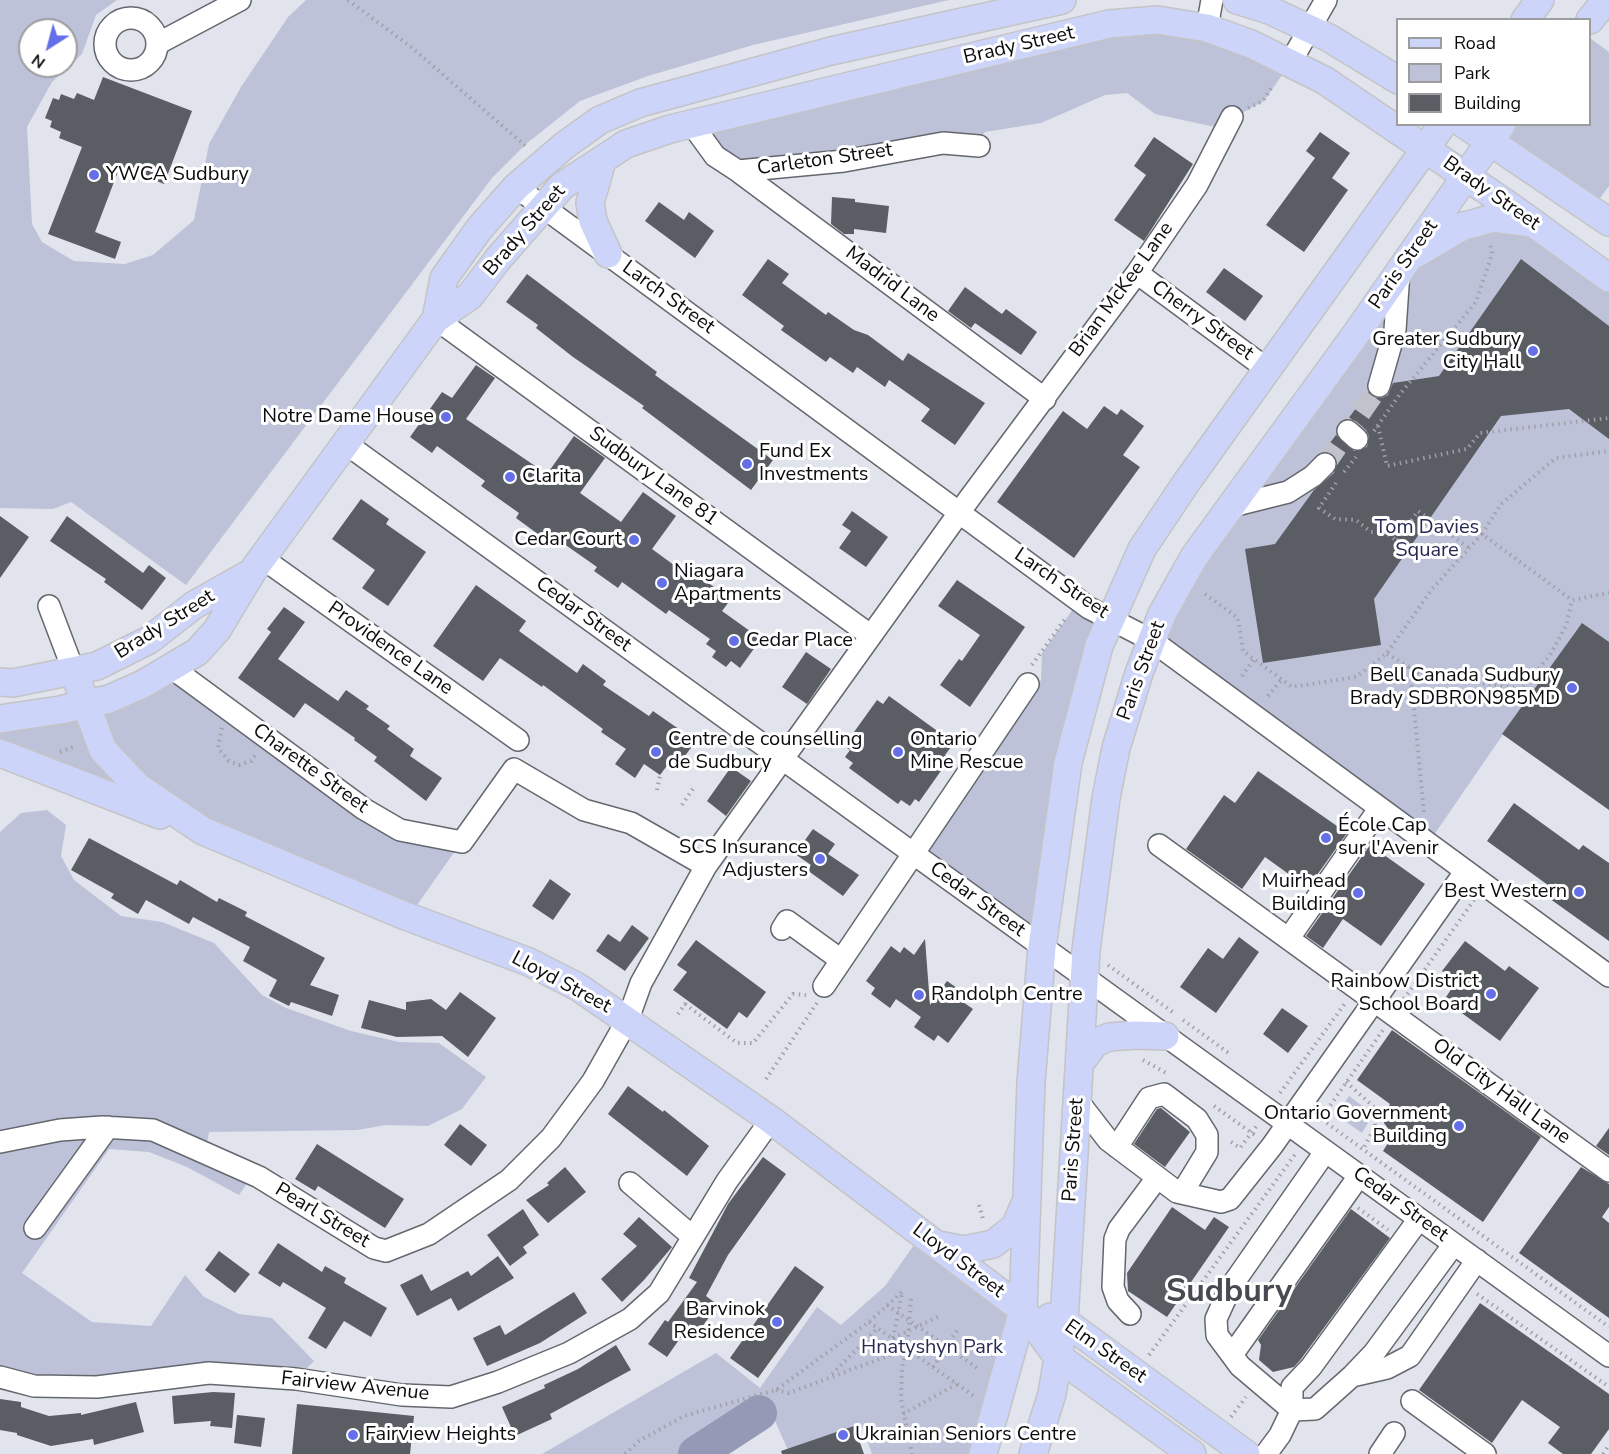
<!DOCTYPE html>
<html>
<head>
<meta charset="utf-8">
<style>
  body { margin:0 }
  #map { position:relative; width:1609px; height:1454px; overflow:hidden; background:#e1e4ed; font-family:"Nunito Sans",sans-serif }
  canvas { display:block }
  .legend { position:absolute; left:1396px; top:18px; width:195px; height:108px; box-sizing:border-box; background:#fff; border:2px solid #9d9d9f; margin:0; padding:8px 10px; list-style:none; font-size:18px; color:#0b0b0e }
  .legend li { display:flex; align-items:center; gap:12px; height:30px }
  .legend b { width:30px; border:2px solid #9d9d9f }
  .north { position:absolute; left:18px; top:18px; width:60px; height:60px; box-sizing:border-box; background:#fff; border:2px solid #9d9d9f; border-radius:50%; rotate:216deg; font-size:16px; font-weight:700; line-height:24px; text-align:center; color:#0b0b0e }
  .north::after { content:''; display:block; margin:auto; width:21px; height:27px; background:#646fe8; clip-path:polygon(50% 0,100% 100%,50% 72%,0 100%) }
</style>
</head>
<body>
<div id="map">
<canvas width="1609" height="1454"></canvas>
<ul class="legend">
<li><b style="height:8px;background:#cdd4fa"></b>Road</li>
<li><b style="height:16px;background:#bdc2d8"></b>Park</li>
<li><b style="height:16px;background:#5b5d65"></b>Building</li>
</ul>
<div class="north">N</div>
</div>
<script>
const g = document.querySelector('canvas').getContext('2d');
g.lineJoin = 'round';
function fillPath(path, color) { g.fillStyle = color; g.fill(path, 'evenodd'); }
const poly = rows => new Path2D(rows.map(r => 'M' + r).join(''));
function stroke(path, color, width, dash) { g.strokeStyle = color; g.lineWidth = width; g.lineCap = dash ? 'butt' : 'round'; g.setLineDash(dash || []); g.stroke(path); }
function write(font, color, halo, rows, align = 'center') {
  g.font = font + ' "Nunito Sans",sans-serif'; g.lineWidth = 6; g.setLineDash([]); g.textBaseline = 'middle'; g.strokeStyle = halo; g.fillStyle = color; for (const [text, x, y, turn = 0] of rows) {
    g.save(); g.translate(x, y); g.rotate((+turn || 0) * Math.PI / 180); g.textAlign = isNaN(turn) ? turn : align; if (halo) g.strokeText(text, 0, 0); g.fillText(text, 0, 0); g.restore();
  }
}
const green = poly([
  [0,0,117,0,96,15,82,54,52,82,27,127,32,224,42,242,74,261,125,264,153,255,194,220,209,144,241,87,288,17,306,0,949,0,753,45,648,76,580,101,526,144,492,178,186,585,71,502,53,509,0,508],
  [30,30,66,30,66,66,30,66],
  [1156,22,1289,65,1264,101,1233,118,1229,130,1155,114,1127,93,1105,95,1041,123,985,132,973,147,738,173,690,125],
  [1590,38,1609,52,1609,186,1592,209,1491,140,1505,125,1590,124],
  [1533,224,1609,279,1609,644,1504,733,1427,845,1151,642,1197,558,1438,242],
  [1080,599,1111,616,1041,945,915,854,1041,680,1042,653],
  [174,668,365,808,462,841,415,908,0,746,0,717],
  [47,810,66,825,61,856,74,880,121,916,162,922,214,943,262,995,286,1008,351,1031,399,1042,439,1043,486,1077,462,1109,428,1126,386,1125,357,1130,209,1132,205,1153,252,1176,239,1195,187,1167,149,1152,109,1149,22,1273,92,1322,151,1326,185,1275,204,1297,239,1314,272,1318,314,1361,295,1380,146,1383,0,1378,0,832,21,813],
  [1349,1096,1364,1107,1360,1114,1368,1123,1362,1133,1336,1115],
  [921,1235,1021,1310,981,1454,872,1454,862,1427,854,1426,788,1450,771,1412,745,1435,715,1454,542,1454,716,1353,760,1388,817,1307,841,1325,885,1286]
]);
const river = poly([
  [696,1454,759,1413]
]);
const building = poly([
  [103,77,192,111,164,184,120,166,95,232,121,242,115,259,48,234,82,147,59,138,61,132,50,127,52,121,45,118,53,98,59,100,61,94,74,99,77,93,94,100],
  [1320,132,1350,153,1332,178,1348,190,1304,252,1266,225,1315,158,1306,151],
  [1154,137,1193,164,1144,241,1114,220,1146,175,1134,166],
  [832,197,855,199,855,202,889,206,886,233,854,229,854,234,844,234,831,224],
  [659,202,684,220,689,212,714,231,695,258,645,221],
  [768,259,789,274,782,283,826,315,828,312,854,330,868,335,903,361,908,353,985,403,955,445,921,421,930,409,889,380,885,387,857,367,853,373,830,357,826,362,781,330,784,326,742,295],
  [1521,259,1609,326,1609,439,1569,409,1501,416,1374,599,1381,645,1263,663,1245,549,1275,544,1314,490,1334,473,1337,460,1334,455,1323,452,1336,435,1354,451,1367,447,1369,436,1366,430,1356,421,1348,419,1368,392,1375,398,1382,398,1388,395,1393,383,1439,376],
  [1224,268,1263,296,1245,321,1206,292],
  [527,274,657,372,655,375,773,460,751,490,642,408,644,406,573,357,536,328,538,325,506,302],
  [965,287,1002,314,1006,309,1037,332,1021,355,975,323,971,328,948,311],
  [476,365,495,378,466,419,547,474,574,436,605,458,580,493,621,522,643,492,676,516,652,549,693,579,697,575,731,599,722,611,761,639,740,668,731,661,726,667,712,657,716,651,706,644,710,639,669,610,666,614,622,582,618,588,594,571,597,567,550,534,546,540,516,518,519,513,481,486,485,481,437,446,432,453,410,437,442,392,452,398],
  [1104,406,1117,415,1121,409,1144,426,1123,455,1140,467,1074,558,997,502,1063,411,1087,429],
  [361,499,389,519,386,524,426,552,388,606,362,588,375,570,332,539],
  [852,511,888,537,866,567,839,548,851,531,842,525],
  [0,516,29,537,0,578],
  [67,516,143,573,149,565,166,578,142,610,104,582,106,579,50,541],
  [957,580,1025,627,970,707,940,685,959,659,962,661,980,635,938,606],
  [476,585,526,621,519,631,577,673,583,664,606,681,603,685,649,716,653,711,696,741,676,768,669,763,660,775,644,764,635,778,615,764,626,749,601,732,603,729,543,685,542,687,500,658,483,681,433,646],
  [284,607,305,622,278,659,338,701,346,690,369,706,366,709,390,726,387,729,414,749,410,756,442,778,426,801,374,761,377,757,354,740,355,738,305,703,294,718,238,678,271,632,267,629],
  [1582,623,1609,642,1609,810,1502,734],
  [806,652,831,669,807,704,782,687],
  [889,696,954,743,945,755,950,758,919,802,915,799,910,806,901,800,898,804,849,768,853,763,845,757,850,750,844,746,877,700,883,704],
  [731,767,751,781,726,816,707,801],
  [1258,771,1347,833,1312,882,1302,874,1297,880,1265,857,1242,889,1186,849,1224,795,1235,803],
  [1514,803,1579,850,1583,845,1609,863,1609,941,1546,896,1552,888,1487,841],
  [813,829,835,844,828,854,859,875,843,896,807,870,811,865,795,854],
  [89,838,177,885,180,880,217,902,219,898,247,912,245,916,325,958,310,985,339,995,332,1016,291,1002,289,1006,269,996,277,980,243,961,250,947,193,917,189,924,146,900,138,914,111,898,114,894,71,870],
  [1370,845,1425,884,1381,946,1343,919,1323,948,1306,936],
  [550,879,571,894,553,920,532,906],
  [632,925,649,938,625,971,596,951,608,934,620,942],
  [1239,937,1259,952,1216,1013,1180,987,1208,948,1223,959],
  [925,939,930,1005,947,981,967,995,963,1002,973,1009,948,1043,938,1035,934,1041,914,1027,921,1017,896,999,890,1008,871,994,875,988,866,981,891,946,900,953,904,947,914,955],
  [696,940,766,992,747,1018,739,1012,727,1029,673,990,687,972,677,965],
  [1465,941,1505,971,1509,966,1539,988,1500,1041,1444,1000,1456,982,1442,971],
  [460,992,496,1018,468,1057,442,1036,397,1037,361,1028,369,1000,406,1010,406,1002,431,999,446,1010],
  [1282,1008,1308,1026,1288,1053,1263,1034],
  [1392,1030,1541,1137,1483,1222,1383,1151,1393,1135,1384,1123,1384,1113,1390,1104,1357,1080],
  [628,1086,663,1112,664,1110,709,1146,687,1176,608,1114],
  [1161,1108,1190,1132,1165,1167,1134,1144,1157,1109],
  [460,1124,487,1145,471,1166,444,1145],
  [1609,1128,1609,1155,1596,1146],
  [317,1144,404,1199,385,1228,318,1186,315,1191,295,1179],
  [763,1157,786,1174,728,1255,706,1296,718,1305,699,1331,690,1324,667,1357,648,1344,665,1320,668,1322,697,1282,689,1278,728,1204],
  [565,1167,586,1192,548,1223,526,1200,549,1185,547,1183],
  [1581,1167,1609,1184,1609,1207,1602,1217,1609,1223,1609,1318,1519,1253],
  [1172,1207,1205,1230,1214,1217,1229,1227,1167,1317,1128,1291,1127,1273],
  [523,1209,539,1235,523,1247,527,1253,510,1266,487,1235],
  [1351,1209,1390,1238,1301,1359,1294,1367,1273,1372,1259,1360,1261,1345,1258,1340],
  [639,1217,672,1247,644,1280,622,1302,601,1279,637,1246,623,1234],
  [278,1243,322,1272,325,1266,346,1278,344,1283,387,1308,371,1337,344,1321,326,1349,308,1338,326,1308,283,1282,280,1287,258,1273],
  [219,1251,250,1274,235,1293,205,1270],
  [498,1256,514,1278,458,1311,451,1298,417,1316,400,1285,422,1274,431,1291,468,1271,471,1276],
  [795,1266,824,1287,758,1378,730,1358],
  [574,1292,587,1313,540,1343,487,1366,473,1338,500,1325,505,1335],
  [1480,1303,1609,1394,1609,1429,1591,1454,1563,1454,1548,1443,1560,1427,1522,1400,1492,1443,1419,1390],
  [616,1345,631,1370,550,1414,552,1419,515,1436,502,1407,545,1388,544,1385,578,1369],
  [213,1392,235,1393,232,1428,210,1426,211,1421,174,1424,172,1396],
  [0,1399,21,1402,21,1407,49,1416,81,1413,81,1415,136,1402,144,1432,94,1445,93,1439,51,1446,17,1435,17,1433,0,1430],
  [297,1404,414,1416,410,1454,292,1454],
  [237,1415,265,1418,261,1447,234,1443],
  [854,1426,864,1454,782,1454,781,1451]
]);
const minorTunnel = poly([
  [1325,464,1379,386]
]);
const path = poly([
  [348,0,411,47,528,148],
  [1248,108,1263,101,1273,85],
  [1378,426,1387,466,1467,449,1480,433,1609,418],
  [1374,431,1400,394,1476,302,1492,254,1490,243],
  [1344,472,1356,457],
  [1336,483,1319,508,1335,519,1356,520,1371,532,1385,532,1397,541,1418,511,1469,548],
  [1482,534,1501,504,1556,458,1609,451],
  [1205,594,1238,618,1243,651,1292,687,1356,677,1387,653,1432,589,1482,534,1572,600,1609,593],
  [1387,654,1421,674,1522,689,1550,655,1566,626,1572,600],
  [1032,665,1065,619],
  [1410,667,1424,813],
  [1242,676,1254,659],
  [1268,696,1282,679],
  [222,728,218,748,229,761,239,765,251,761,256,754],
  [60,752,74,747],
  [657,790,660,775],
  [682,805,694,787],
  [1108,965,1174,1013],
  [1404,999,1474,900],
  [685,1004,737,1043,753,1043,793,994,806,995],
  [678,1014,687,1001],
  [1183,1020,1230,1054],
  [1143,1060,1168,1074],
  [766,1079,817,1003],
  [1346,1082,1373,1106,1375,1127,1363,1149],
  [1280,1093,1346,1002],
  [1214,1106,1256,1136],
  [1317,1116,1609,1327],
  [1320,1120,1383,1030],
  [1231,1142,1240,1148,1258,1124],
  [979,1205,983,1219],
  [1358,1208,1388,1230],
  [1477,1294,1609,1387],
  [911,1299,907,1348,902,1367,901,1399,912,1454],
  [887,1305,977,1368],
  [869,1322,974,1396],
  [893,1338,938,1317],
  [893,1338,902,1293],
  [1149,1355,1296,1153],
  [933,1367,958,1329],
  [832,1374,878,1328],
  [776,1390,789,1393,906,1349],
  [903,1414,957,1384],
  [1231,1417,1246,1397],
  [625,1454,639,1441,684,1416,776,1390,869,1322,902,1292],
  [1603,1454,1609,1445]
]);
const minor = poly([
  '105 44a26 26 0 1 1 52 0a26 26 0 1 1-52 0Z',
  [1207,28,1212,0],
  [157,44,240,0],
  [1290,63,1326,0],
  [691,123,715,156,738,171,844,161,943,143,979,146],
  [738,171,1045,399],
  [516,187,1089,608,1151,640,1609,976],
  [1137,273,1267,369],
  [436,319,870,635],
  [1379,386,1395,330,1399,272],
  [1348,431,1357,439],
  [345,443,1609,1356],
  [1232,506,1288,492,1313,476,1325,464],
  [262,558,518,740],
  [49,606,74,672],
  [172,668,364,809,400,830,462,842,514,769,584,810,631,823,706,866],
  [1159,845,1609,1171],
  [782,929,787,921,841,960],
  [1289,938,1379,809],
  [824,986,1028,684],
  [1077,1100,1108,1140,1177,1192,1221,1202,1230,1199,1272,1146,1465,872],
  [0,1142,60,1130,102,1127,153,1130,259,1177,374,1248,386,1251,429,1234,509,1180,551,1138,593,1081,628,1019,641,983,706,866,969,499,1137,273,1197,185,1232,117],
  [1117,1147,1149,1098,1164,1094,1197,1119,1207,1135,1207,1152,1182,1193],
  [1325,1152,1230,1288,1216,1319,1217,1335,1240,1366,1292,1410,1315,1409,1352,1376,1374,1353,1454,1244],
  [630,1183,693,1237],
  [35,1228,108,1127],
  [1130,1314,1118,1301,1113,1287,1115,1239,1119,1229,1157,1178],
  [1232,1355,1359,1176],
  [1352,1376,1387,1368,1410,1356,1477,1260],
  [0,1377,34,1386,97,1387,209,1373,296,1379,402,1395,451,1397,498,1382,569,1353,630,1319,659,1293,727,1181,771,1120],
  [1412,1401,1485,1454],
  [1266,1454,1280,1435,1292,1410,1292,1387,1311,1367,1419,1219],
  [1380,1454,1394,1433]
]);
const major = poly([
  [1237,0,1269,10,1329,38,1398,80],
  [1525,20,1540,0],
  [1590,20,1606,0],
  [1464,124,1609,222],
  [602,161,590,203,593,221,608,254],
  [1417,253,1463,226,1476,223,1493,218,1532,223],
  [436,319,444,278,479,229,516,187,565,145,600,120,640,103,831,51,1062,0],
  [74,672,103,750,138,787,203,831,403,915,529,962,578,987,771,1120,1023,1310,1057,1356,1192,1454],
  [0,682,13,683,97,666,149,640,194,605,249,574],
  [0,719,60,710,109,699,143,684,197,652,217,630,252,572,436,319,470,296,498,259,562,186,626,144,670,129,1109,24,1157,20,1207,28,1251,44,1324,80,1511,207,1609,278],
  [0,753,160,815],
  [1080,1063,1095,1043,1109,1037,1136,1035,1165,1036],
  [938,1245,964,1250,993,1244,1015,1227,1025,1204],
  [1050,1317,1064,1321,1246,1454],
  [983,1454,1023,1310,1031,1082,1042,947,1068,763,1099,646,1142,549,1186,483,1443,124],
  [1033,1454,1052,1394,1064,1321,1086,950,1106,798,1116,748,1139,673,1162,614,1194,557,1356,334,1502,124]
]);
const markers = [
  [94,175,6,"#646fe8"],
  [1533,351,6,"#646fe8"],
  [446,417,6,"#646fe8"],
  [747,464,6,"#646fe8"],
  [510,477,6,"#646fe8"],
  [634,540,6,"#646fe8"],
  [662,583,6,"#646fe8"],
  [734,641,6,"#646fe8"],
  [1572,688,6,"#646fe8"],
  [656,752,6,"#646fe8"],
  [898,752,6,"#646fe8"],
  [1326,838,6,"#646fe8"],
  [820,859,6,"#646fe8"],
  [1579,892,6,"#646fe8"],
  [1358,893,6,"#646fe8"],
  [1491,994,6,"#646fe8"],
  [919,995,6,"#646fe8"],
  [1459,1126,6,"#646fe8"],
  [777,1322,6,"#646fe8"],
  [353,1435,6,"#646fe8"],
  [843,1435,6,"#646fe8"]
];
const streetNames = [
  ["Brady Street",1019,46,-13],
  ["Carleton Street",825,160,-8],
  ["Brady Street",1491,194,35],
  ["Brady Street",525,231,-49],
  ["Paris Street",1404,265,-55],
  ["Madrid Lane",892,285,37],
  ["Brian McKee Lane",1122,290,-54],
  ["Larch Street",668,298,36],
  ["Cherry Street",1202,321,36],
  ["Sudbury Lane 81",653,477,36],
  ["Larch Street",1061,584,34],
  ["Cedar Street",583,615,36],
  ["Brady Street",165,625,-32],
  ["Providence Lane",390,649,35],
  ["Paris Street",1142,671,-70],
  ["Charette Street",310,769,36],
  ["Cedar Street",977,900,36],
  ["Lloyd Street",561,983,28],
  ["Old City Hall Lane",1501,1092,36],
  ["Paris Street",1074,1150,-86],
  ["Cedar Street",1400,1205,36],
  ["Pearl Street",322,1216,31],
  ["Lloyd Street",958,1261,37],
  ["Elm Street",1105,1352,35],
  ["Fairview Avenue",355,1387,6]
];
const poiNames = [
  ["YWCA Sudbury",106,175],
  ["Greater Sudbury",1521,340,"right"],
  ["City Hall",1521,363,"right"],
  ["Notre Dame House",434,417,"right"],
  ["Fund Ex",759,452],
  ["Investments",759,475],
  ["Clarita",522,477],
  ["Cedar Court",622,540,"right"],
  ["Niagara",674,572],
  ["Apartments",674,595],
  ["Cedar Place",746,641],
  ["Bell Canada Sudbury",1560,676,"right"],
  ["Brady SDBRON985MD",1560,699,"right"],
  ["Centre de counselling",668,740],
  ["de Sudbury",668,763],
  ["Ontario",910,740],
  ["Mine Rescue",910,763],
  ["École Cap",1338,826],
  ["sur l'Avenir",1338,849],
  ["SCS Insurance",808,848,"right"],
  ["Adjusters",808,871,"right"],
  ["Muirhead",1346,882,"right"],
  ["Building",1346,905,"right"],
  ["Best Western",1567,892,"right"],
  ["Rainbow District",1479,982,"right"],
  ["School Board",1479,1005,"right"],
  ["Randolph Centre",931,995],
  ["Ontario Government",1447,1114,"right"],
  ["Building",1447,1137,"right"],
  ["Barvinok",765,1310,"right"],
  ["Residence",765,1333,"right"],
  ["Fairview Heights",365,1435],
  ["Ukrainian Seniors Centre",855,1435]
];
const parkNames = [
  ["Tom Davies",1427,528],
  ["Square",1427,551],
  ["Hnatyshyn Park",932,1348]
];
const townNames = [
  ["Sudbury",1229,1293]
];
fillPath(green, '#bdc2d8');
stroke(river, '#949ab6', 36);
fillPath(building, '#5b5d65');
stroke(minorTunnel, '#c1c3cc', 21, [21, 10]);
stroke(minor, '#65676f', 24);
stroke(major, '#c4c4c5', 30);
stroke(path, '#9fa1a8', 4, [1.5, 4.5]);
stroke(minor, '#fff', 21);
stroke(major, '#cdd4fa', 27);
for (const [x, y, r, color] of markers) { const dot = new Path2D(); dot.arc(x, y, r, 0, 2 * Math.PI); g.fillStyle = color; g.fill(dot); stroke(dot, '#fff', 2); }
write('20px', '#0b0b0e', '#fff', streetNames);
write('20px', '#0b0b0e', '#fff', poiNames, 'left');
write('20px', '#252a53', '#fff', parkNames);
write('bold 32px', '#484a51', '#fff', townNames);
</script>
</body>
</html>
